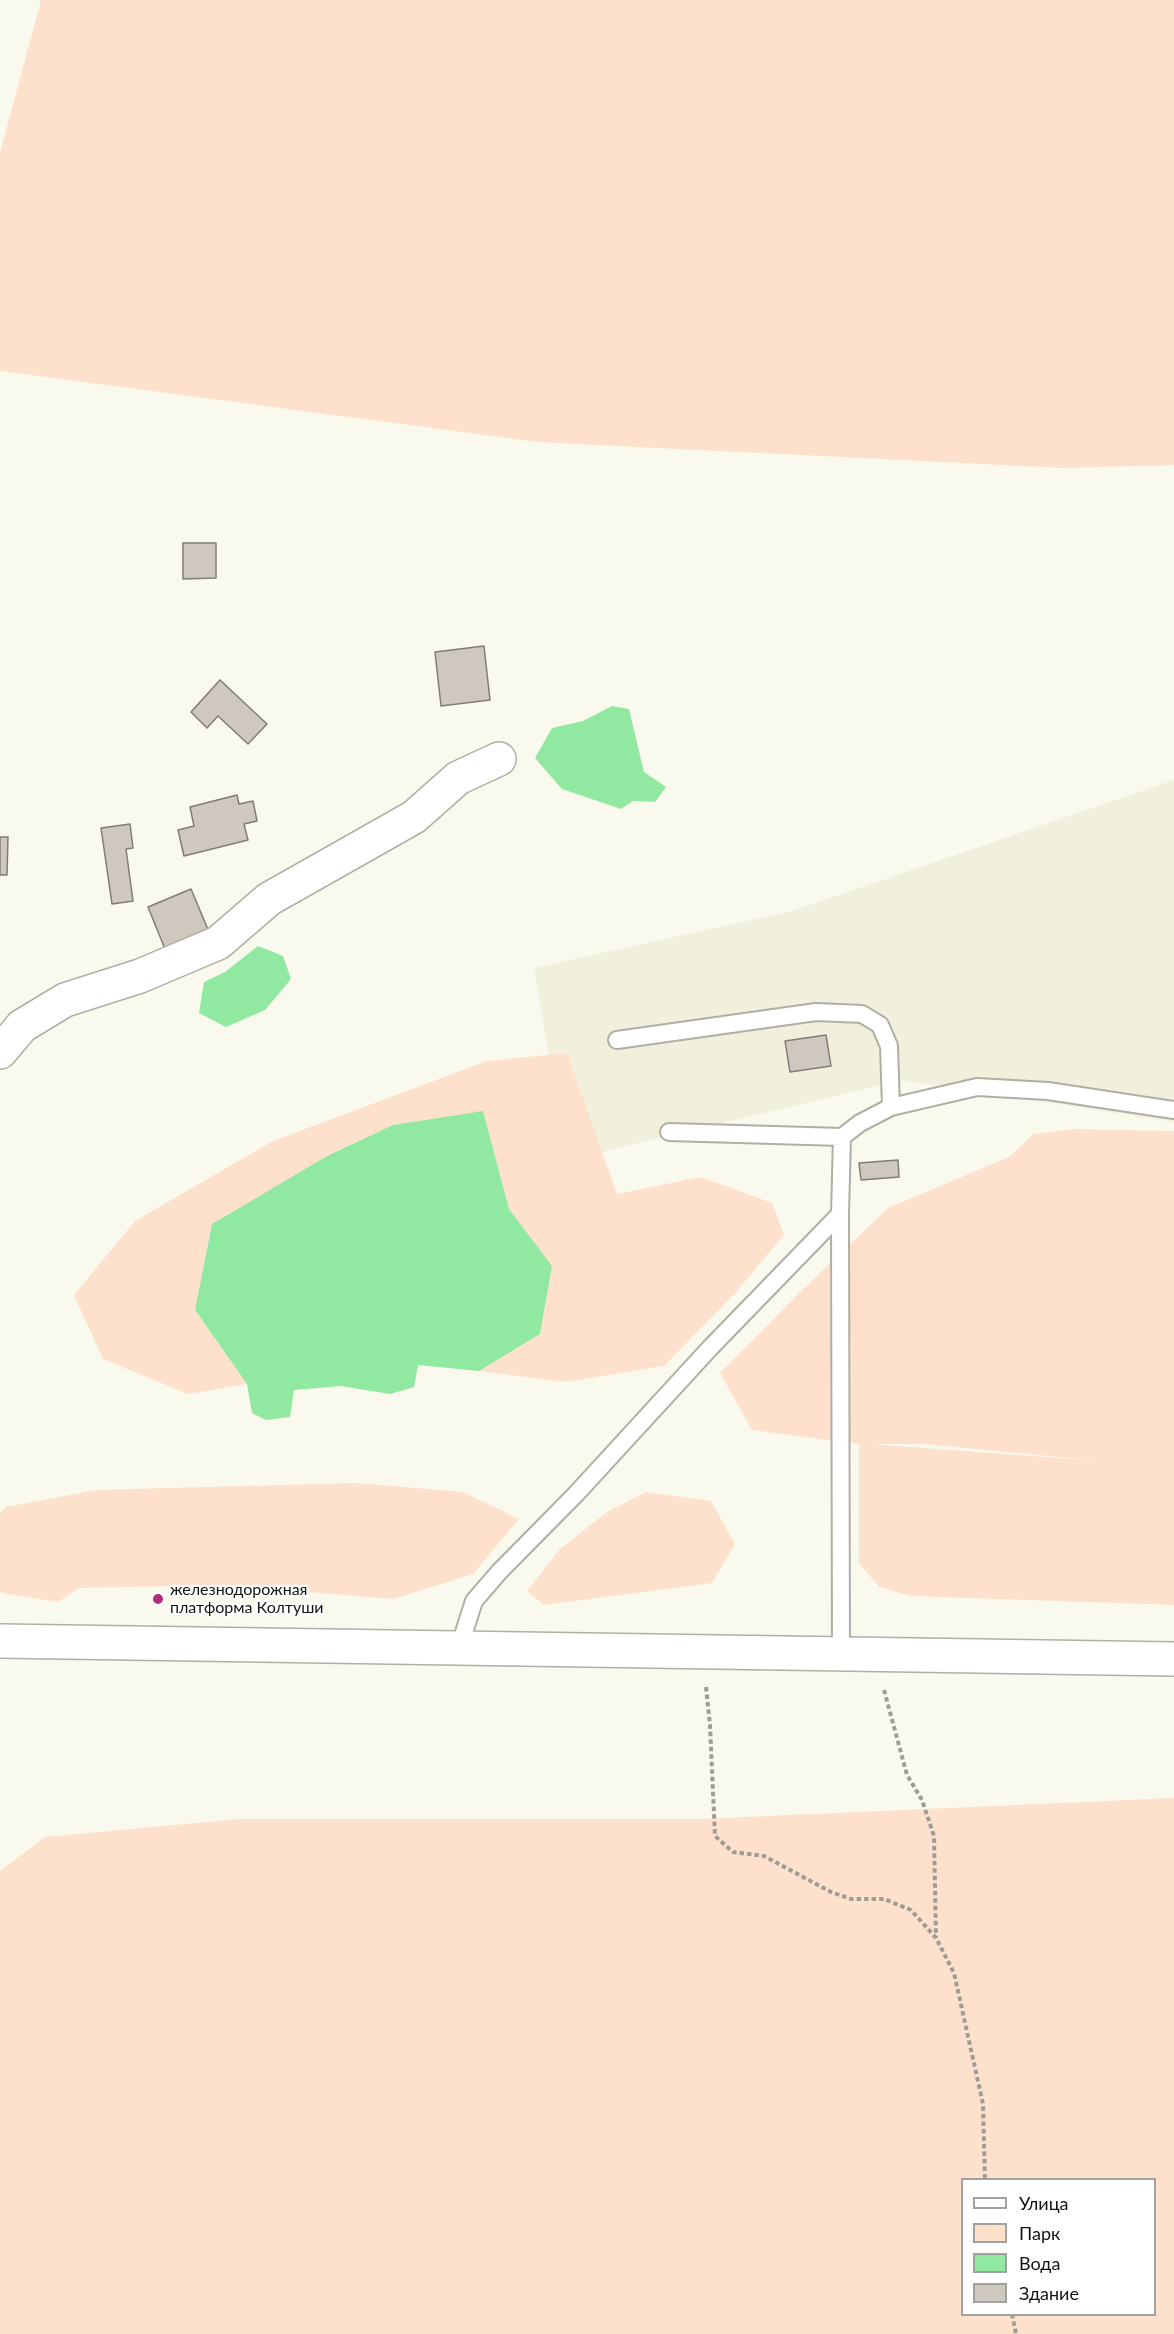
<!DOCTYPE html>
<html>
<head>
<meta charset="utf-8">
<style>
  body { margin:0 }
  #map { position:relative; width:1174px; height:2334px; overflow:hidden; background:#faf9ed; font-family:Lato,sans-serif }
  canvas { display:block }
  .legend { position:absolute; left:961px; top:2178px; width:195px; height:138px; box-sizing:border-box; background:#fff; border:2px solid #a1a19f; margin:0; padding:8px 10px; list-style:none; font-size:18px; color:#13130f }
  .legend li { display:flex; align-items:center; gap:12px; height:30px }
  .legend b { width:30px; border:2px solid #a1a19f }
</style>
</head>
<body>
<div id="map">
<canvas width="1174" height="2334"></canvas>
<ul class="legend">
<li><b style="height:8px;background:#fff"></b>Улица</li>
<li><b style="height:16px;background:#fee1cc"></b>Парк</li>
<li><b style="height:16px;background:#90e8a1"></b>Вода</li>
<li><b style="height:16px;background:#cec8be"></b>Здание</li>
</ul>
</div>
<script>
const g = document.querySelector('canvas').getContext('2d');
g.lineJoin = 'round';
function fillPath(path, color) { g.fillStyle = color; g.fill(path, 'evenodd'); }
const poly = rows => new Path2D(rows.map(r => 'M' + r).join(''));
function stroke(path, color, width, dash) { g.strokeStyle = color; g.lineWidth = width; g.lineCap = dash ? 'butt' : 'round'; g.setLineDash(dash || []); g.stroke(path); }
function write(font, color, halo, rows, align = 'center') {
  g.font = font + ' Lato,sans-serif'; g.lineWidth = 4.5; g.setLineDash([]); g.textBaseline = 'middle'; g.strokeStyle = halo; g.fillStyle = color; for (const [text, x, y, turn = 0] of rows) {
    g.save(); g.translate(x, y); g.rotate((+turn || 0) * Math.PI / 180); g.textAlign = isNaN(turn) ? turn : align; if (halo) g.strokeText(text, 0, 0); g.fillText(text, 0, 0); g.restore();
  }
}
const built = poly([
  [1174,780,1174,1122,902,1080,567,1160,534,968,792,911]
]);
const green = poly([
  [41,0,1174,0,1174,465,1062,468,538,442,0,371,0,153],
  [567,1053,617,1194,701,1177,772,1203,784,1235,738,1290,664,1366,565,1382,479,1371,540,1334,552,1267,509,1209,483,1112,393,1125,327,1156,212,1224,195,1310,247,1384,188,1394,103,1359,74,1295,135,1221,273,1141,487,1061],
  [1074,1129,1174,1131,1174,1605,911,1596,879,1587,859,1563,859,1444,752,1430,720,1373,800,1292,888,1208,1009,1157,1033,1134],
  [870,1444,924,1444,1100,1461,1099,1461],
  [355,1483,463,1492,519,1519,473,1574,393,1599,219,1585,79,1588,58,1602,2,1593,0,1590,0,1513,6,1507,96,1490],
  [646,1492,711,1501,735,1544,712,1583,544,1605,527,1591,560,1549,607,1512],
  [1174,1798,1174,2334,0,2334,0,1871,45,1837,239,1819,699,1819],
  [962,2180,1154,2180,1154,2314,962,2314]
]);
const water = poly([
  [612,706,629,709,644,772,666,787,655,802,633,801,621,809,562,789,535,758,552,728,583,721],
  [258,946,283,956,291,979,265,1010,226,1027,199,1013,204,982,225,972],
  [483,1111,509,1209,552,1266,540,1334,479,1371,418,1365,414,1387,390,1394,341,1386,294,1390,290,1417,266,1420,252,1413,247,1384,195,1310,212,1224,327,1156,393,1125]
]);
const building = poly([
  [183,543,216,543,216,578,183,579,183,543],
  [484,646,490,700,441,706,435,652,484,646],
  [220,680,267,724,248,744,218,716,207,728,191,712,220,680],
  [237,795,239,804,253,801,257,821,244,824,248,840,184,856,178,830,194,826,190,807,237,795],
  [130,824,133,848,126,849,133,901,112,904,101,828,130,824],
  [0,837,8,837,7,875,0,875,0,837],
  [191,889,209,932,165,949,148,907,191,889],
  [826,1035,831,1066,790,1072,785,1041,826,1035],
  [898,1160,899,1177,861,1180,859,1163,898,1160]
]);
const path = poly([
  [706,1687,710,1725,715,1836,733,1852,764,1856,831,1892,851,1899,884,1899,911,1910,936,1938,954,1973,983,2104,985,2180],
  [884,1690,907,1775,922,1800,934,1836,936,1937],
  [1012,2314,1016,2334]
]);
const service = poly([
  [617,1040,816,1012,862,1014,880,1025,889,1046,891,1107],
  [669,1132,842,1137,860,1123,891,1107,977,1087,1048,1091,1174,1110],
  [840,1214,841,1654],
  [459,1648,474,1601,500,1571,576,1494,710,1348,840,1214,842,1137]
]);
const minor = poly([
  [0,1052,22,1026,65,1000,140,976,218,943,269,899,414,817,458,778,499,759]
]);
const secondary = poly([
  [0,1641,1174,1659]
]);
const markers = [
  [158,1599,6,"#af2e7a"]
];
const poiNames = [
  ["железнодорожная",170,1590],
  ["платформа Колтуши",170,1608]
];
fillPath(built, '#f1f0dc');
fillPath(green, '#fee1cc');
fillPath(water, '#90e8a1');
fillPath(building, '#cec8be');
stroke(building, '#827c73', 1.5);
stroke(service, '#b0afa3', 20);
stroke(minor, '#b0afa3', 36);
stroke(secondary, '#b0afa3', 36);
stroke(path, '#9e9d94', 4, [4.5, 3]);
stroke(service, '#fff', 16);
stroke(minor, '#fff', 33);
stroke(secondary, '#fff', 33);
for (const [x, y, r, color] of markers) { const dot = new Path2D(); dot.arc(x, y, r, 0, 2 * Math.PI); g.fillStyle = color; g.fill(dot); stroke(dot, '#fff', 2); }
write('16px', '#13130f', '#fff', poiNames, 'left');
</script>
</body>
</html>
